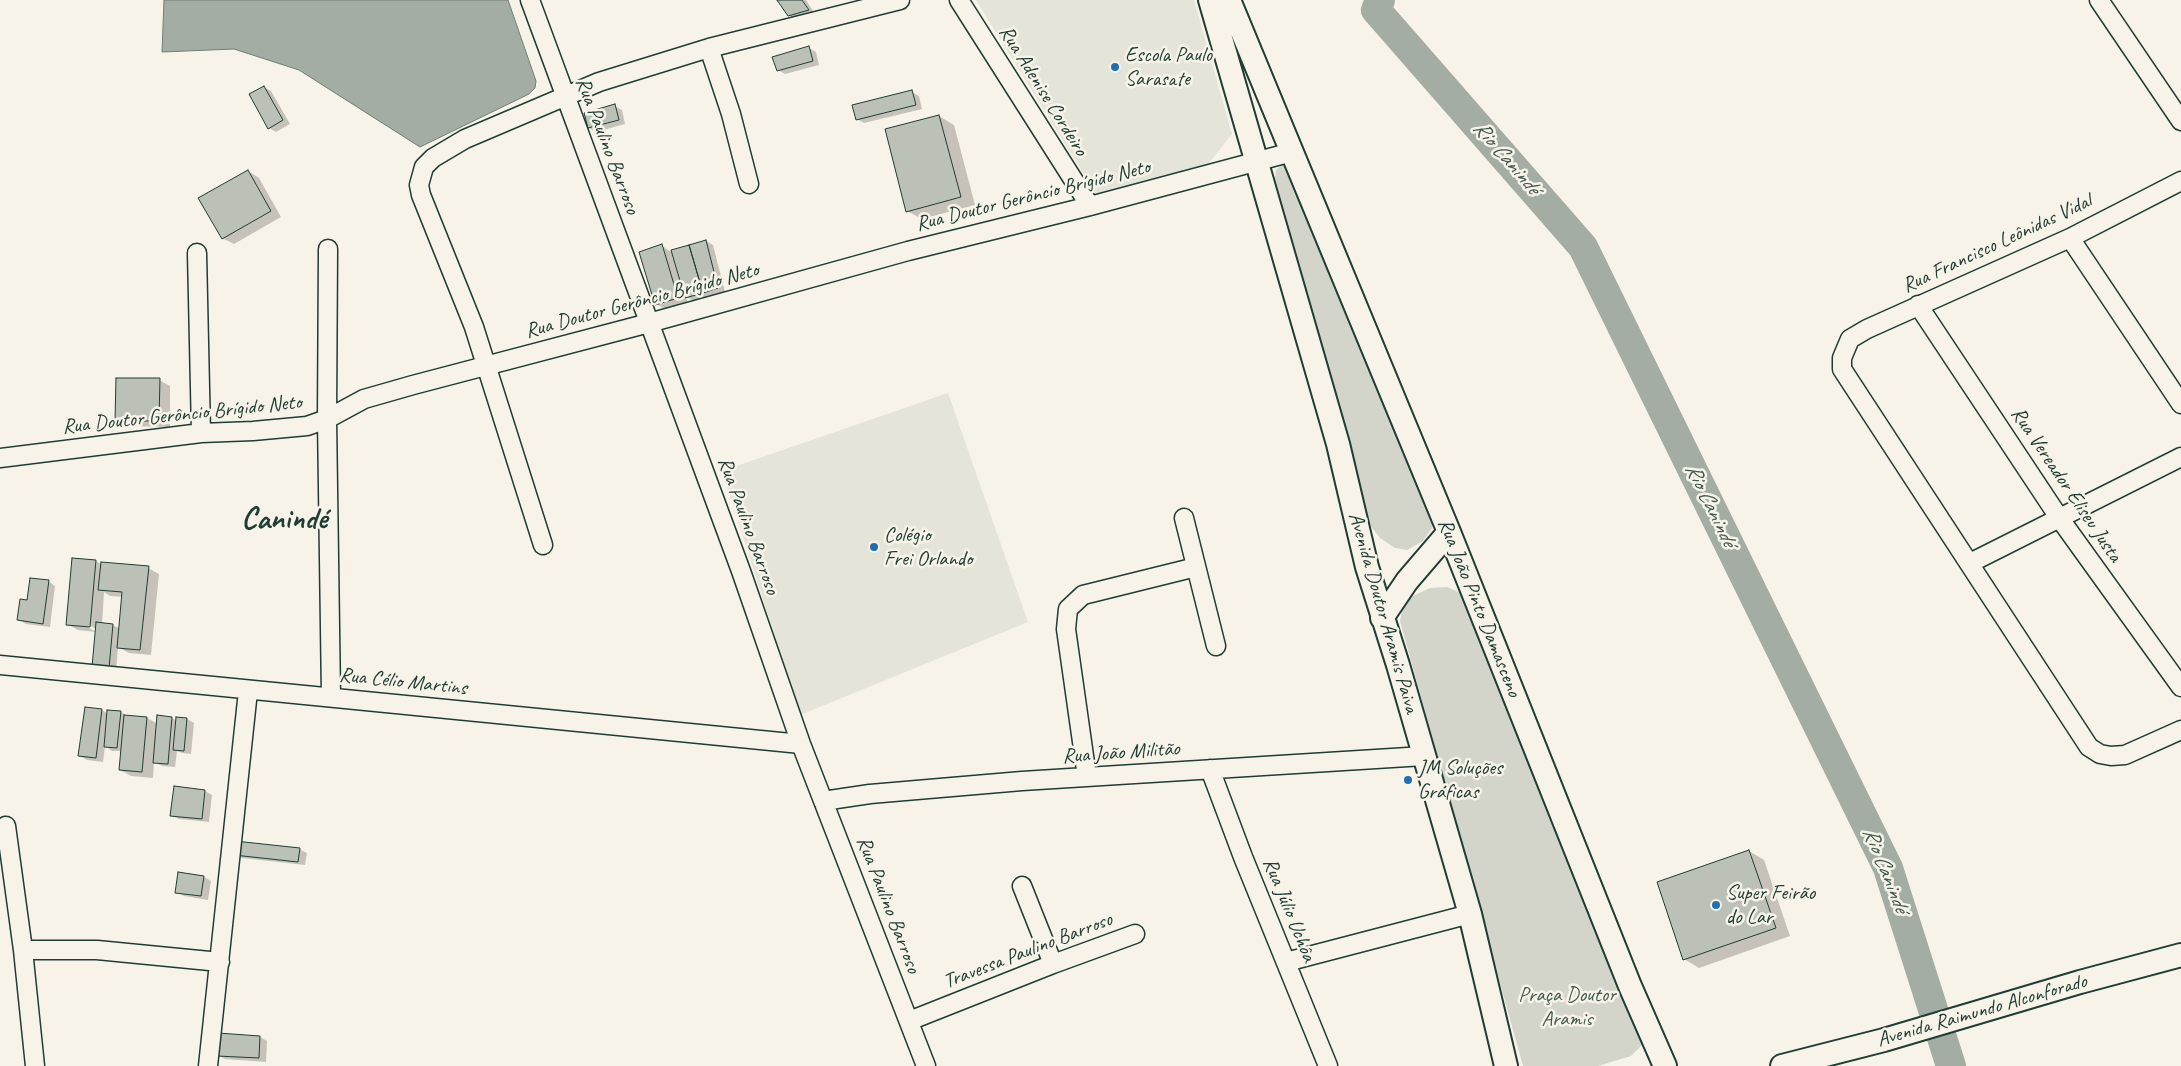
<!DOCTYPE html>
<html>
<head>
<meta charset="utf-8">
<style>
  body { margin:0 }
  canvas { display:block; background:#f7f3e8 }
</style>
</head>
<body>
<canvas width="2181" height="1066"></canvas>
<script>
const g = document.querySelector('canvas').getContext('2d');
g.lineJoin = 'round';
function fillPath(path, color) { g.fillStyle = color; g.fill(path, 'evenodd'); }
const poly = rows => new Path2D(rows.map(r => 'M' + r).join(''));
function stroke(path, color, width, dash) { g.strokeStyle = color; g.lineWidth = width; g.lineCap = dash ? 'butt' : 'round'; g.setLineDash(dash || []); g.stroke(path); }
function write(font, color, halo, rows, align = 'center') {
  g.font = font + ' Caveat,sans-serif'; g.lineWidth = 5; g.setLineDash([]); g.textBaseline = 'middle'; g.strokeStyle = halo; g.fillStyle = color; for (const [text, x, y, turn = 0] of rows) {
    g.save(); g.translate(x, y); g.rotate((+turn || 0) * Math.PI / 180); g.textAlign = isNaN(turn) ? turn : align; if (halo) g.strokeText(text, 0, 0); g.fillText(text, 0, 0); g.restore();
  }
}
const built = poly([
  [976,0,1194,0,1232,134,1205,168,1098,197],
  [948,393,1028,622,800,715,722,471]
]);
const green = poly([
  [1282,165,1290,171,1432,513,1432,528,1423,541,1407,550,1395,548,1380,538,1369,524,1275,178,1276,170],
  [1447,587,1463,594,1641,1034,1643,1044,1631,1056,1598,1066,1523,1066,1400,621,1403,606,1413,596,1430,588]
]);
const water = poly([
  [164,0,508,0,536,81,535,88,529,94,420,147,299,70,234,49,162,52,164,0]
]);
const shadow = poly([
  [779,0,806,0,815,14,796,20,789,15],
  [809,48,816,52,819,65,785,74,778,70],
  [264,87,271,91,290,124,276,132,269,128],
  [912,92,919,96,922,109,864,123,857,119],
  [614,106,622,110,625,124,596,132,589,128],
  [939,116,954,125,975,205,922,219,907,211],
  [248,171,259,178,281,217,234,244,222,238],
  [706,241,713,245,725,292,694,301,686,297,688,304,667,310,656,304,662,246,673,253],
  [159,380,170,386,170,427,127,426,116,420],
  [96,561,102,565,148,568,159,574,151,655,129,653,118,647,116,671,100,670,96,632,78,630,67,624],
  [104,592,110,596,123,597,120,629,113,625,102,624],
  [85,622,96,629,96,632,84,625],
  [48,581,55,586,50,627,26,624,19,620,28,601],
  [102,710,108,714,121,712,127,716,147,718,158,724,172,718,177,721,187,719,194,723,191,754,182,753,177,751,175,767,162,766,154,762,153,778,131,776,120,770,122,751,112,751,105,746,103,762,87,760,80,756],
  [205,791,212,795,209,822,179,819,171,815],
  [299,849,307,853,305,865,242,858,235,854],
  [1749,851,1764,860,1790,936,1699,968,1684,959],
  [204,877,211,881,208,900,184,896,177,892],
  [260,1037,267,1041,266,1062,225,1059,218,1055]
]);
const river = poly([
  [1380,0,1376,10,1583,247,1888,868,1951,1066]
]);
const building = poly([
  [777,0,802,0,809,10,788,16,777,0],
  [809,46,813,61,777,71,772,57,809,46],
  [264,86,283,120,268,129,249,94,264,86],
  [912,90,916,105,856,120,852,105,912,90],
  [615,104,619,120,588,128,584,113,615,104],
  [939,115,961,197,906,212,885,129,939,115],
  [248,170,271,211,222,239,198,198,248,170],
  [706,240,718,288,703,293,689,245,706,240],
  [662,244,678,298,655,305,639,252,662,244],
  [689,245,703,293,685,298,671,250,689,245],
  [116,378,160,378,159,421,115,421,116,378],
  [72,558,96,560,90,627,66,625,72,558],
  [101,562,149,566,140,650,117,648,122,592,98,590,101,562],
  [30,578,49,580,43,624,17,620,20,599,27,600,30,578],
  [96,622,113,624,109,668,92,667,96,622],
  [85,707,102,709,96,758,78,756,85,707],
  [107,710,121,711,117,748,104,747,107,710],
  [124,715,147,717,142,772,119,770,124,715],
  [157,715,172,717,168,764,153,763,157,715],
  [176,717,187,718,184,751,173,750,176,717],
  [174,786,205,790,202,819,170,816,174,786],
  [235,841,300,848,298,862,234,855,235,841],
  [1749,850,1776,928,1683,960,1657,882,1749,850],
  [178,872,204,876,201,896,175,893,178,872],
  [218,1033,260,1036,259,1058,217,1056,218,1033]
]);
const minor = poly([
  [530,0,741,571,801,744,926,1066],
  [959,0,1090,206],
  [2099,0,2181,121],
  [709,48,731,114,749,184],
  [2181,181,2070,238,1867,329,1850,339,1842,358,1842,369,2089,747,2100,754,2111,756,2125,755,2181,730],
  [2070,238,2181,404],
  [328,249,327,419,331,697],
  [197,253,201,433],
  [1918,305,2060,519,2181,687],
  [0,458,201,433,253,431,307,426,327,419,364,399,413,385,649,323,908,251,1090,206,1292,152],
  [1184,518,1216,646],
  [543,545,474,327,421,195,419,185,424,167,433,158,465,139,599,82,709,48,900,0],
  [1970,563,2181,457],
  [0,665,801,744],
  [1210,769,1243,857,1328,1066],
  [1087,777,1066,629,1068,609,1083,595,1196,567],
  [823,801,870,794,1022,781,1424,756],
  [6,826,23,950,35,1066],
  [1022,886,1053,964],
  [23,950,97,950,220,962],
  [1286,962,1470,914],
  [909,1021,1053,964,1135,934],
  [208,1066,248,691]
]);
const major = poly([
  [1210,0,1338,444,1367,567,1398,665,1470,914,1506,1066],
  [1229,0,1449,532,1630,986,1665,1066],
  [1382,618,1407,581,1449,532],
  [1782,1066,1884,1040,2080,982,2181,955]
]);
const markers = [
  [1115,67,5,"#1f6fb2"],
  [874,547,5,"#1f6fb2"],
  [1408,780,5,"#1f6fb2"],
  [1716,905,5,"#1f6fb2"]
];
const poiNames = [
  ["Escola Paulo",1125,55],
  ["Sarasate",1125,79],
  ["Colégio",884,535],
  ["Frei Orlando",884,559],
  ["JM Soluções",1418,768],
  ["Gráficas",1418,792],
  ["Super Feirão",1726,893],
  ["do Lar",1726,917]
];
const streetNames = [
  ["Rua Adenise Cordeiro",1043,91,58],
  ["Rua Paulino Barroso",607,146,69],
  ["Rua Doutor Gerôncio Brígido Neto",1033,196,-14],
  ["Rua Francisco Leônidas Vidal",1997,244,-25],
  ["Rua Doutor Gerôncio Brígido Neto",642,301,-15],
  ["Rua Doutor Gerôncio Brígido Neto",182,415,-6],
  ["Rua Vereador Eliseu Justa",2066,485,56],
  ["Rua Paulino Barroso",748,526,70],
  ["Rua João Pinto Damasceno",1479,608,68],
  ["Avenida Doutor Aramis Paiva",1383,613,74],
  ["Rua Célio Martins",403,682,6],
  ["Rua João Militão",1121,753,-4],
  ["Rua Paulino Barroso",888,905,69],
  ["Rua Júlio Uchôa",1289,910,68],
  ["Travessa Paulino Barroso",1028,951,-21],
  ["Avenida Raimundo Alconforado",1982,1011,-16]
];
const parkNames = [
  ["Praça Doutor",1567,995],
  ["Aramis",1567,1019]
];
const waterNames = [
  ["Rio Canindé",1506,158,49],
  ["Rio Canindé",1710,505,64],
  ["Rio Canindé",1885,870,68]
];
const townNames = [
  ["Canindé",284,520]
];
fillPath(built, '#e5e4d9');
fillPath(green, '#d3d5ca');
fillPath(water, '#a4ada3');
stroke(water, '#6f8077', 1);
fillPath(shadow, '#0003');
stroke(river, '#a4ada3', 30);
fillPath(building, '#bbc1b6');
stroke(building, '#1f3d34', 1);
stroke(minor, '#1f3d34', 21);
stroke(major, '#1f3d34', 26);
stroke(minor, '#f7f3e8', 18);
stroke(major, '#f7f3e8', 22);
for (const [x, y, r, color] of markers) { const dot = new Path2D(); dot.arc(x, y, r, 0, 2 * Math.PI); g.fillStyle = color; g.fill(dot); stroke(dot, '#f7f3e8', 2); }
write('21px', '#1f3d34', '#f7f3e8', poiNames, 'left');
write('21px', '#1f3d34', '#f7f3e8', streetNames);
write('21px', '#435b52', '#f7f3e8', parkNames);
write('italic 22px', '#405950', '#f7f3e8', waterNames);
write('bold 31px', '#1f3d34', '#f7f3e8', townNames);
</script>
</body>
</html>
